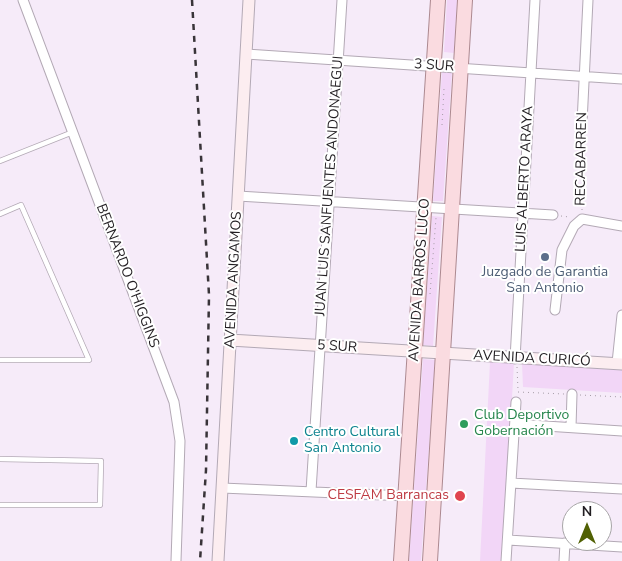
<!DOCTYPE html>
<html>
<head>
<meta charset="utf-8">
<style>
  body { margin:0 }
  #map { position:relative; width:622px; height:561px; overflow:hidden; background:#f6ebf9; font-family:"Nunito Sans",sans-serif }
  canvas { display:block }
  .north { position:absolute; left:562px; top:501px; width:50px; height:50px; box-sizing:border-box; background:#fff; border:1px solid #a7a5a7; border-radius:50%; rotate:0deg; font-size:14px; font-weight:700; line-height:20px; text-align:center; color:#221e22 }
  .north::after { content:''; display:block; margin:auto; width:18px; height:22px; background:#516104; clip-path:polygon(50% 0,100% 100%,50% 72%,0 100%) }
</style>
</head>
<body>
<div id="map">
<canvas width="622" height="561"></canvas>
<div class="north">N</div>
</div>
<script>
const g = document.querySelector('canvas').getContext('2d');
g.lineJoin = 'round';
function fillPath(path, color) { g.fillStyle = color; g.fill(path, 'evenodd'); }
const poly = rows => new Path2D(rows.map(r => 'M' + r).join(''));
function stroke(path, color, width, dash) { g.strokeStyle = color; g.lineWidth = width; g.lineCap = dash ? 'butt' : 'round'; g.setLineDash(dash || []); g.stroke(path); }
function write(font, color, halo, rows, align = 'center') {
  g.font = font + ' "Nunito Sans",sans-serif'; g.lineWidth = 4; g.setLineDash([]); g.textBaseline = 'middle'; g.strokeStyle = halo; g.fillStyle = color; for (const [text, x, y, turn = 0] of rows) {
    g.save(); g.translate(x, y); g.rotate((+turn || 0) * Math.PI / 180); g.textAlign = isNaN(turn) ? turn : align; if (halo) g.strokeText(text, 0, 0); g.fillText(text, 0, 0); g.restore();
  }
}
const green = poly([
  [447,0,457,0,454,53,444,52],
  [442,72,452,72,443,201,433,201],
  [432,216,442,217,433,346,423,345],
  [423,359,435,360,421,561,409,561],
  [490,362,514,362,503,561,480,561],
  [522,363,622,368,622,393,523,387]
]);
const path = poly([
  [442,125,444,89],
  [582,210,582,132],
  [561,216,569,217],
  [430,294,436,218],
  [517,367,518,390],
  [518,392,564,394],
  [580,395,622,397]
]);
const lane = poly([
  [0,161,73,132],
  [0,214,21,205,89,360,0,360],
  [0,459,101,461,100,505,0,505]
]);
const street = poly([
  [23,0,174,402,180,441,176,561],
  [246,54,622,79],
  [582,123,588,0],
  [238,196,553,215],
  [555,310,562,250,574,226,582,219,622,226],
  [515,359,535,0],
  [617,363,622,315],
  [515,424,622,431],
  [571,427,572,394],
  [511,483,622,489],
  [222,488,406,496],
  [311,491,342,0],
  [508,540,622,547],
  [506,561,516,402],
  [564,561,565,543]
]);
const secondary = poly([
  [230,340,622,364],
  [218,561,249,0]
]);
const primary = poly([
  [401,561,438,0],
  [430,561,465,0]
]);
const rail = poly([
  [192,0,209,295,206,470,200,561]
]);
const markers = [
  [545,257,5,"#5c6f8a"],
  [464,424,5,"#2e9e5b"],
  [294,441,5,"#0f9aa8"],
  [460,496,6,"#e0444e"]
];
const streetNames = [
  ["3 SUR",434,66,4],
  ["RECABARREN",582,159,-89],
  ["LUIS ALBERTO ARAYA",525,179,-87],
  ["JUAN LUIS SANFUENTES ANDONAEGUI",330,186,-86],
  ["BERNARDO O'HIGGINS",127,276,69],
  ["AVENIDA ANGAMOS",234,280,-87],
  ["AVENIDA BARROS LUCO",420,280,-86],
  ["5 SUR",337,347,4],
  ["AVENIDA CURICÓ",532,359,3]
];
const serviceNames = [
  ["Juzgado de Garantia",545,273],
  ["San Antonio",545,289]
];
const leisureNames = [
  ["Club Deportivo",474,416],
  ["Gobernación",474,432]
];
const cultureNames = [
  ["Centro Cultural",304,433],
  ["San Antonio",304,449]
];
const healthNames = [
  ["CESFAM Barrancas",449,496]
];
fillPath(green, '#f2d6f7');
stroke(lane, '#b3a9b5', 6);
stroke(street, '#b3a9b5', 11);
stroke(secondary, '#b3a9b5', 13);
stroke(primary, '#ac8990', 16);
stroke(path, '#a59ca6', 1, [1, 4]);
stroke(lane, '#fff', 4.5);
stroke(street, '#fff', 9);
stroke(secondary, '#fcedf0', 11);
stroke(primary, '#fadbe0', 14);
stroke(rail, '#393439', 2.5, [6, 6]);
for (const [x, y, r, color] of markers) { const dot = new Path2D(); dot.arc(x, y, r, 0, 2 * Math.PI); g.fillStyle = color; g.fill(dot); stroke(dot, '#fff', 2); }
write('14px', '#221e22', '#fff', streetNames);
write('14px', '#4e5e75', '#fff', serviceNames);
write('14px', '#27864d', '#fff', leisureNames, 'left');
write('14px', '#0d838f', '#fff', cultureNames, 'left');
write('14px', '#be3a42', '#fff', healthNames, 'right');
</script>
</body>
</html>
